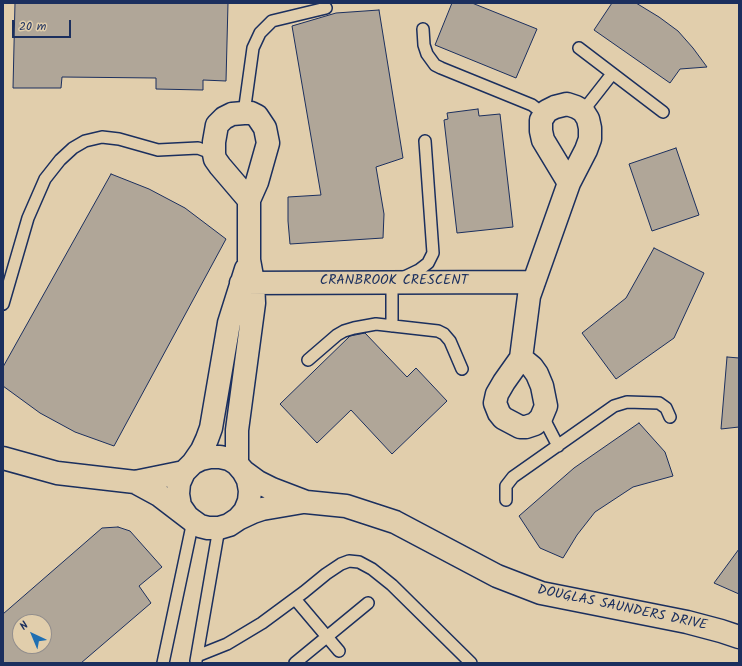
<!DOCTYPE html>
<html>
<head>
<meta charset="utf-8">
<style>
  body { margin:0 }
  #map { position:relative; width:742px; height:666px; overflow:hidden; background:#e1ceac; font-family:Kalam,sans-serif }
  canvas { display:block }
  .frame { position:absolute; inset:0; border:4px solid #1b2f5e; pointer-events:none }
  .north { position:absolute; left:12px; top:614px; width:40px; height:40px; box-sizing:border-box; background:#e1ceac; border:1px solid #928e8d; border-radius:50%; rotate:316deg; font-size:11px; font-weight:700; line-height:16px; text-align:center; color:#1b2f5e }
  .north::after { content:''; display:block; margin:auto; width:14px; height:18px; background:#1f6fb2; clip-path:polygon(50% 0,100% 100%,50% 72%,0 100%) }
  .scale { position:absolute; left:12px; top:20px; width:59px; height:18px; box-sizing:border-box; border:2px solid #1b2f5e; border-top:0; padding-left:5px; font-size:12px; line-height:14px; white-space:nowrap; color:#1b2f5e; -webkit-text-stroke:3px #e1ceac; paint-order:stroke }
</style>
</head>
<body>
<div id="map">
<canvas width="742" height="666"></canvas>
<div class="frame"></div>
<div class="north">N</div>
<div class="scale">20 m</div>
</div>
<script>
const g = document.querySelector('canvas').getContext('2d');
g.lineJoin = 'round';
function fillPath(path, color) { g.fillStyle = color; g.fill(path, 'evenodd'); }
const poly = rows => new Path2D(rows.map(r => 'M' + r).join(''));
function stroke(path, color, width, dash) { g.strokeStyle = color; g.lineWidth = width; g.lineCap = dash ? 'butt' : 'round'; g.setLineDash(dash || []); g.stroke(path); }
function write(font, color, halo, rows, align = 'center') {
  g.font = font + ' Kalam,sans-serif'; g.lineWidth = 3; g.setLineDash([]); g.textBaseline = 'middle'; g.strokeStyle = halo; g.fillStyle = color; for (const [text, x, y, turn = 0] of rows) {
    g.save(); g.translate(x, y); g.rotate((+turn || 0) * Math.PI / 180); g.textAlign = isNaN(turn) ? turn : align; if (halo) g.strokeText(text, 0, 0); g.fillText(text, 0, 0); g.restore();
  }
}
const building = poly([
  [15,3,228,3,226,81,203,80,203,90,156,89,156,78,62,77,61,88,13,88,15,3],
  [452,3,472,3,537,29,516,78,435,45,452,3],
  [612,3,636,3,659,17,678,31,693,48,707,67,680,69,670,83,594,30,612,3],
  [379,10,403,158,376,167,384,214,383,238,290,244,288,221,288,197,321,195,292,26,336,13,379,10],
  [478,109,479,116,500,114,513,227,457,233,444,120,448,119,447,113,478,109],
  [676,148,699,215,652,231,629,164,676,148],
  [111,174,149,189,185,208,226,239,114,446,75,432,40,413,3,386,3,367,111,174],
  [654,248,704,273,674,338,616,379,582,333,626,298,654,248],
  [365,333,407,377,416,368,447,401,392,454,351,410,317,443,280,404,350,336,365,333],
  [727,357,739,358,739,427,721,429,727,357],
  [639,423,665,452,673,476,633,487,595,512,577,535,563,558,540,548,519,516,574,468,639,423],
  [118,527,130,531,162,567,139,586,151,603,81,663,3,663,3,614,102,528,118,527],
  [20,622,44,622,44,646,20,646,20,622],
  [739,549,739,594,714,583,739,549]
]);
const lane = poly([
  [423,29,424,45,427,54,435,65,441,68,532,105,545,115],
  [579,48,663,112],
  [583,111,612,74],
  [244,113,253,48,260,33,272,21,326,8],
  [3,304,28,218,45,179,60,160,73,148,85,141,102,137,119,139,158,150,198,148,214,154],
  [392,326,392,283,419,270,428,263,433,253,425,141],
  [308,360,337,335,344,331,354,328,376,324,438,331,444,334,450,341,462,369],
  [542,415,558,446],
  [506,500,506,486,513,477,614,406,627,402,659,403,666,408,670,417],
  [295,599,339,651],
  [197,656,227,644,262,623,304,592,326,574,341,564,349,561,359,562,372,569,392,585,471,663],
  [196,661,219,528],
  [163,663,193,521],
  [295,663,368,603]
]);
const street = poly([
  [241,283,534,282],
  [521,358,532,367,537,374,542,386,546,406,541,418,535,424,526,427,520,427,503,418,499,413,495,403,497,394,504,382,521,358,529,296,569,183,586,150,590,139,590,128,588,119,583,111,576,107,567,104,555,107,547,111,541,120,541,131,543,140,569,183],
  [3,458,57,473,135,482,184,472],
  [193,463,202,450,207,439,211,428,229,323,246,269],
  [237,464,237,430,254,303,253,282,249,260,249,200,257,182,268,143,265,128,257,116,251,113,244,113,232,114,224,118,217,125,214,142,214,154,215,159,220,166,249,200],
  [243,471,258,482,272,489,306,502,346,506,395,522,497,576,541,593,687,622,721,631,739,637],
  [135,482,159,495,193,521,200,526,208,528,219,528,229,525,238,519,245,511,249,501,250,491,248,480,243,471,237,464,229,459,220,457,210,457,201,459,193,463,184,472,179,483,178,494,180,506,187,516],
  [238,519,253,512,262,509,303,502]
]);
const streetNames = [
  ["CRANBROOK CRESCENT",394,282],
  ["DOUGLAS SAUNDERS DRIVE",622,609,12]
];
fillPath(building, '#b0a698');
stroke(building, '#1b2f5e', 1);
stroke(lane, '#1b2f5e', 14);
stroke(street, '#1b2f5e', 25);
stroke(lane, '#e1ceac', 11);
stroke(street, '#e1ceac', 22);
write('14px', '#1b2f5e', '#e1ceac', streetNames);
</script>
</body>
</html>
